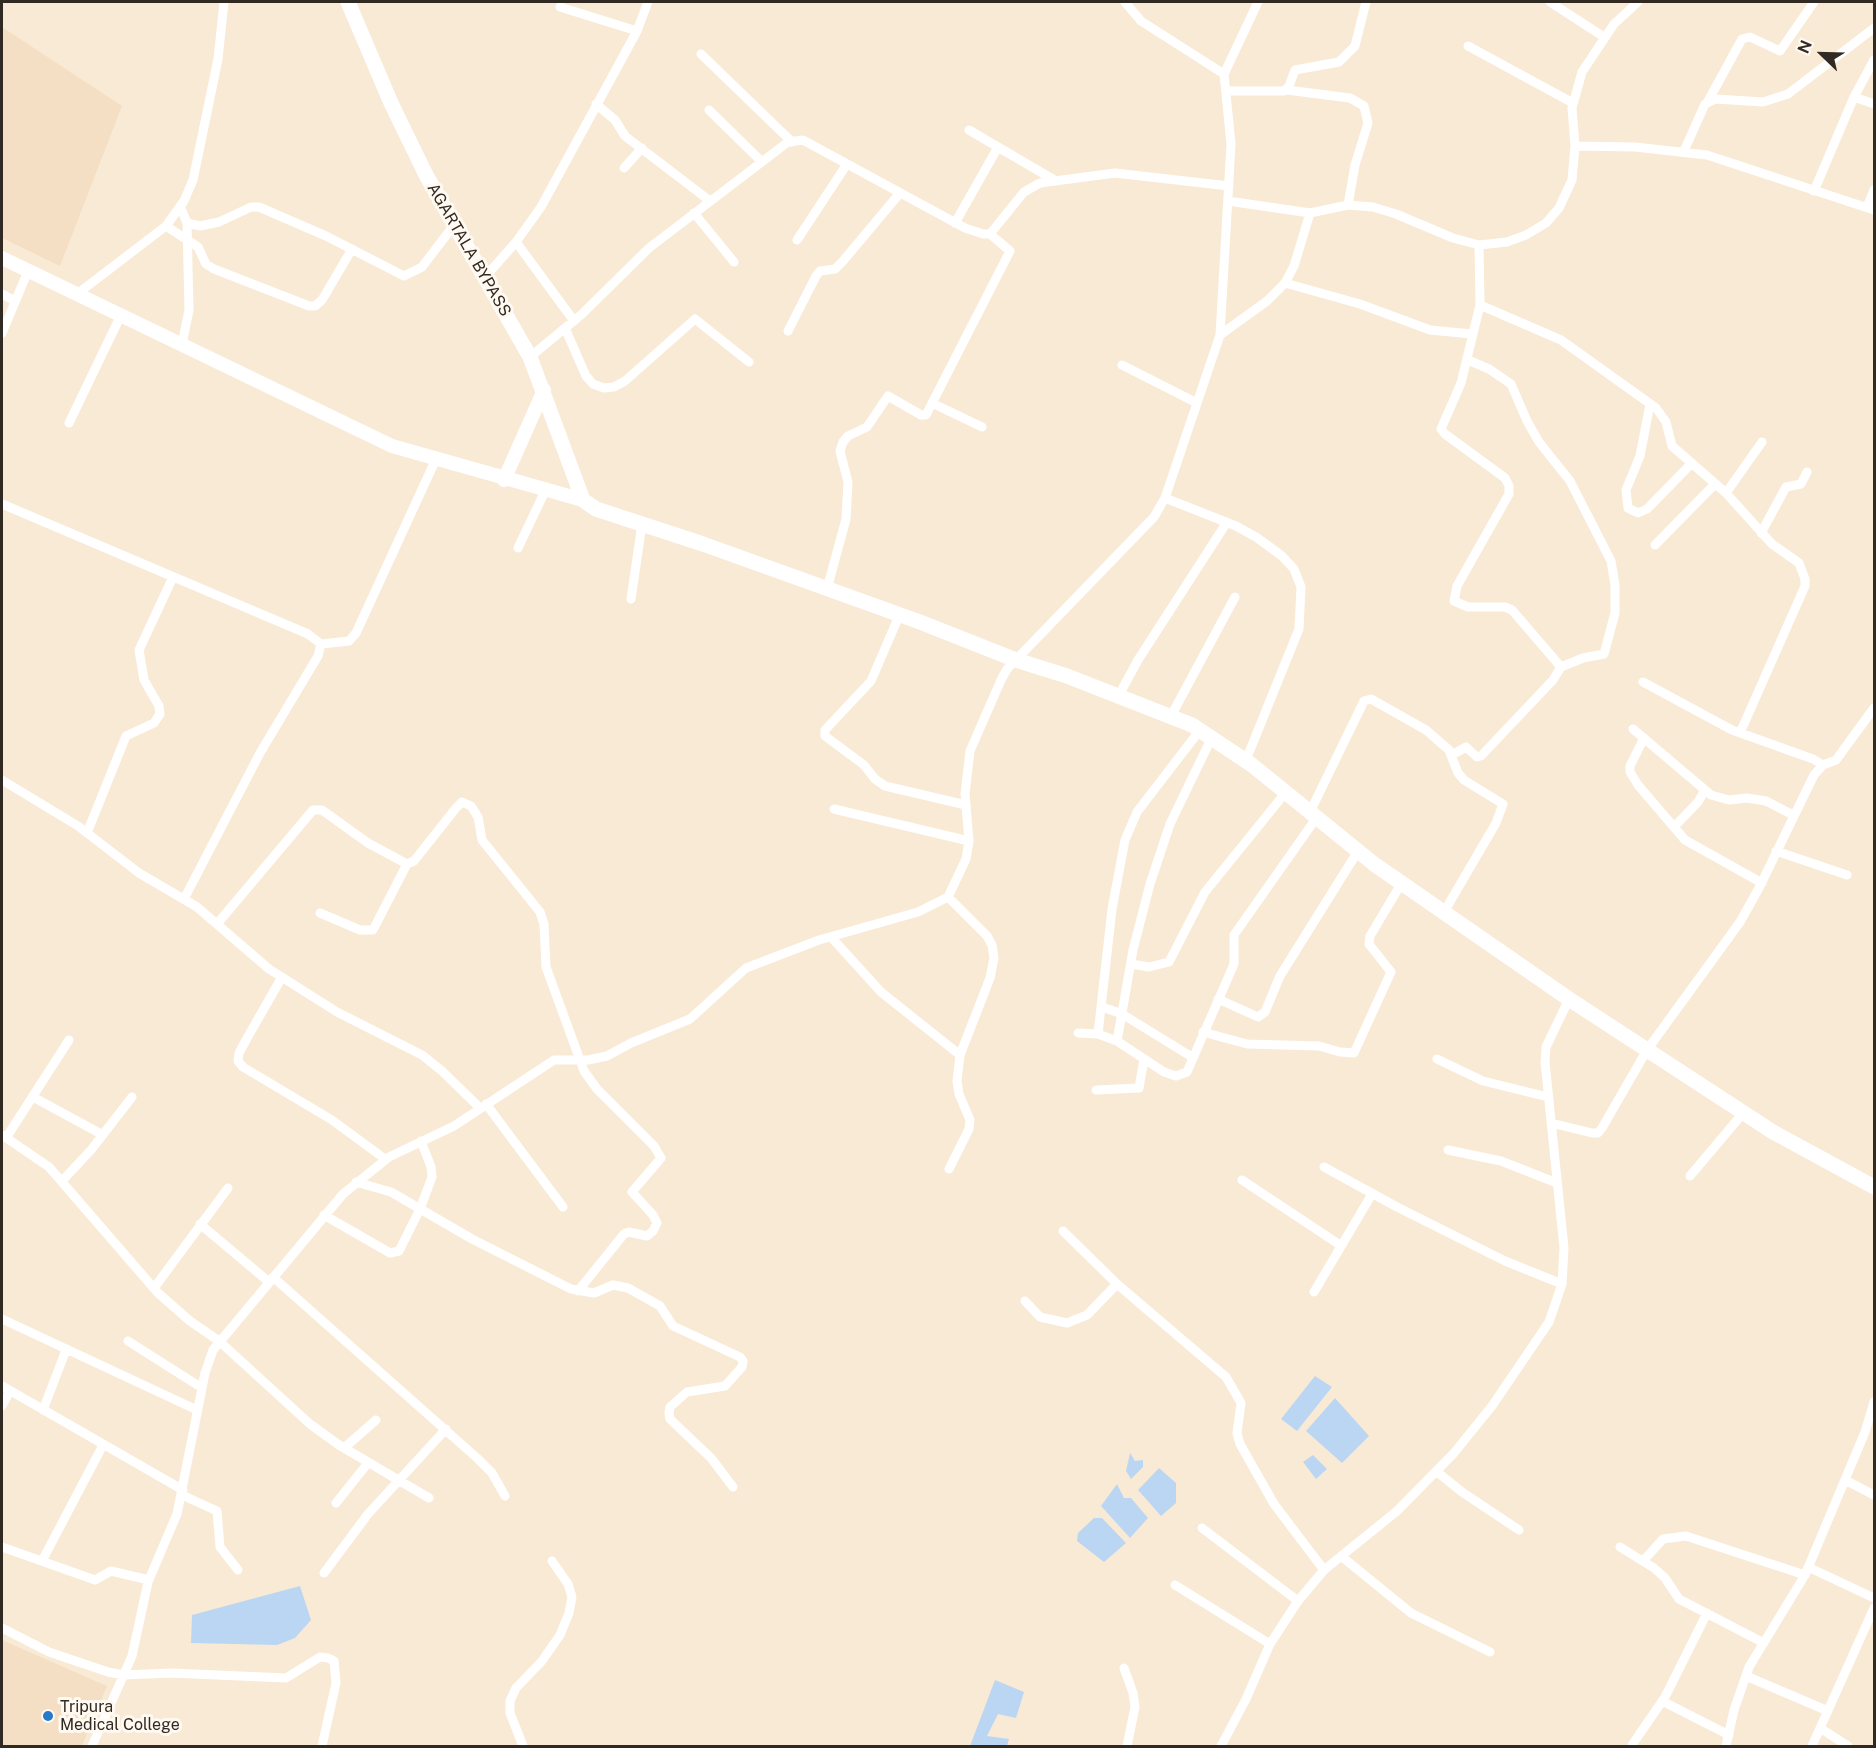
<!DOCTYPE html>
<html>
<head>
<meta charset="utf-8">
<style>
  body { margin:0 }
  #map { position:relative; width:1876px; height:1748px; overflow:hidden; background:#f9ead6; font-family:"Public Sans",sans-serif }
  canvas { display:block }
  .frame { position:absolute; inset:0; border:3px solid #302a23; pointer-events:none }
  .north { position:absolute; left:1792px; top:24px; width:60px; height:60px; -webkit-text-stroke:4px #fff9f1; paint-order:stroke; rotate:293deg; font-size:16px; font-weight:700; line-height:24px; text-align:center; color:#302a23 }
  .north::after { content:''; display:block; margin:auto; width:21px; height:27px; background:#302a23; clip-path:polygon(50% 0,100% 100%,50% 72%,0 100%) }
</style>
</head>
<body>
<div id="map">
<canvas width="1876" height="1748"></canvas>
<div class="frame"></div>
<div class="north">N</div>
</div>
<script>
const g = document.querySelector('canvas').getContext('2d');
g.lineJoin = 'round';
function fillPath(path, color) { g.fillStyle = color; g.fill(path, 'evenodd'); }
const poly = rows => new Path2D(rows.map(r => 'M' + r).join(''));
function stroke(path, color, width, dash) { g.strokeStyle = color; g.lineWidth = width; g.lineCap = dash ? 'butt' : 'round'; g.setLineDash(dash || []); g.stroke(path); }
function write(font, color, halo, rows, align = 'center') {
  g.font = font + ' "Public Sans",sans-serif'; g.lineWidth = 6; g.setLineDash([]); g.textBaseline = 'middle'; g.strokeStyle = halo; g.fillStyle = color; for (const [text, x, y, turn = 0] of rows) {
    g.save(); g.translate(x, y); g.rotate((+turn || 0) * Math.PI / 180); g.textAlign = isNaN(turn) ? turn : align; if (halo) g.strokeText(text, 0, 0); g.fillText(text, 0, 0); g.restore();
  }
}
const built = poly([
  [2,27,122,106,60,266,2,238],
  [2,1640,107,1686,82,1746,2,1746]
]);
const water = poly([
  [1315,1376,1332,1387,1297,1431,1281,1419],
  [1335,1398,1369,1436,1342,1463,1306,1431],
  [1130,1453,1135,1461,1143,1460,1143,1467,1131,1479,1126,1471],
  [1313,1455,1327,1469,1316,1479,1303,1462],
  [1159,1468,1176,1483,1176,1503,1161,1516,1138,1490],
  [1117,1484,1124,1498,1131,1498,1148,1518,1130,1538,1101,1506],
  [1094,1518,1102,1518,1126,1543,1104,1562,1077,1541,1078,1533],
  [300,1586,311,1620,295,1638,277,1645,191,1643,192,1615],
  [995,1680,1024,1692,1016,1718,998,1714,987,1736,1009,1739,1007,1746,970,1746]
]);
const minor = poly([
  [1125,2,1141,21,1224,74],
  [1550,2,1604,37],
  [560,7,637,31],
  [1468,46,1573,103],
  [701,54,792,142],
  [1287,90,1350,98,1364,106,1368,123,1355,165,1348,205],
  [1226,91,1284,91,1289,86,1295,70,1339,62,1355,46,1366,2],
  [1854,97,1874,104],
  [1707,103,1742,39,1750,37,1780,51,1814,2],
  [596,104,615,120,625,136,710,201],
  [709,110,761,161],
  [969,130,1056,181],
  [1575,146,1635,147,1707,155,1874,210],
  [1684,151,1705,104,1716,99,1763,102,1788,94,1874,28],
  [624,168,642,148],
  [1814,191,1854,97,1874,60],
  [1228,201,1310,213,1348,205,1373,207,1396,214,1453,238,1479,245,1507,242,1526,235,1546,223,1559,208,1572,180,1575,146,1572,108,1582,72,1614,24,1638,2],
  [180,206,187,223,189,310,182,344],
  [1867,207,1874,190],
  [694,213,734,262],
  [187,223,200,226,219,222,251,207,259,207,326,236,404,276,422,267,454,225],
  [955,223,998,147],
  [166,226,198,247,206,264,214,269,309,306,315,306,322,300,352,249],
  [797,240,847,164],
  [516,242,574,321],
  [486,276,516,242,541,207,637,31,648,2],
  [1285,283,1360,304,1430,330,1472,334],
  [2,294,15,301],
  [77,294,166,226,184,201,193,180,218,59,224,2],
  [1480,305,1561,340,1656,408,1666,422,1672,446,1726,493,1772,544,1799,563,1805,579,1805,586,1740,733],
  [565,328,586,376,593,384,604,388,614,387,625,381,695,319,749,362],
  [788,331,816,276,820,271,835,269,843,261,900,193],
  [2,333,28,271],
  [1220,335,1267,301,1285,283,1294,266,1310,213],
  [530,357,582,314,649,248,788,142,803,140,965,228,983,234,990,234,1024,192,1040,183,1115,173,1229,186],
  [1468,360,1489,369,1511,384,1527,421,1539,442,1570,481,1611,561,1615,585,1615,613,1604,654,1583,658,1561,667],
  [1122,365,1197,403],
  [932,403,982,427],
  [1650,404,1640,456,1626,490,1628,508,1638,513,1647,509,1692,463],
  [69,423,121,315],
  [1726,493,1762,442],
  [1165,498,1236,526,1256,537,1282,556,1294,569,1301,587,1299,629,1246,760],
  [2,504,308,634,321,644,318,656,260,753,184,899],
  [1761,533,1786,487,1801,484,1807,472],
  [1655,545,1715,484],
  [518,548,546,489],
  [827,589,846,519,848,482,840,451,843,442,848,436,867,427,888,396,921,415,926,415,1010,251,990,234],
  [631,599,642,524],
  [899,616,871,681,825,730,825,736,864,765,875,779,885,786,966,805],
  [321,644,349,641,356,633,436,459],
  [1643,682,1732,730,1813,759,1823,765],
  [1119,695,1138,660,1227,522],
  [1171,716,1235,597],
  [1633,729,1711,795,1729,800,1747,798,1766,801,1793,815],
  [1644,738,1630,766,1630,772,1638,785,1685,840,1762,883],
  [1452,755,1466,747,1477,757,1481,756,1553,680,1561,667,1512,610,1505,607,1468,607,1454,601,1457,586,1509,494,1509,486,1505,478,1445,434,1441,429,1461,383,1480,305,1479,245],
  [2,780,78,826,139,873,197,907,269,969,337,1012,422,1055,442,1071,480,1108],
  [834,809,969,841],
  [1310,812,1364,701,1371,699,1426,730,1449,750,1458,773,1464,780,1503,804,1496,823,1444,912],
  [1674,827,1698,802,1705,790],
  [87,833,126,736,154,723,160,714,159,706,144,680,139,650,173,577],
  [1776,851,1847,875],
  [948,897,987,936,992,945,994,958,990,978,960,1055,957,1081,959,1094,970,1120,969,1129,949,1169],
  [320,913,360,930,373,930,407,864],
  [217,924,313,810,322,810,368,843,407,864,414,861,456,808,462,802,471,806,478,817,482,840,540,912,544,924,546,967,584,1071,597,1089,654,1146,661,1158,632,1192,653,1215,657,1223,653,1231,647,1236,629,1232,624,1234,578,1291],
  [831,937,881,992,960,1055],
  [1131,964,1149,967,1169,962,1205,892,1286,792],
  [282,977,246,1040,239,1053,238,1061,243,1067,332,1120,385,1159],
  [1218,999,1258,1017,1265,1012,1280,976,1358,851],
  [1102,1007,1122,1014,1192,1057],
  [1203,1032,1247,1044,1319,1046,1340,1052,1354,1053,1391,972,1369,944,1370,936,1401,884],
  [1078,1033,1098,1034,1117,1041,1164,1072,1176,1076,1187,1072,1234,964,1234,935,1317,817],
  [1098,1034,1112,909,1125,840,1137,812,1200,730],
  [1117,1041,1133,950,1150,884,1170,824,1212,737],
  [1437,1059,1483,1081,1548,1097],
  [1096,1090,1139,1088,1144,1059],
  [33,1097,103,1135],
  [486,1104,563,1207],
  [1551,1123,1592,1133,1598,1133,1602,1128,1647,1050,1740,922,1759,888,1814,775,1823,765,1836,760,1874,708],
  [2,1135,49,1167,158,1293,190,1321,219,1341,310,1424,339,1445,429,1498],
  [6,1138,69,1040],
  [1448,1150,1501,1161,1557,1183],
  [1324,1167,1397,1207,1505,1261,1562,1284],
  [1690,1176,1744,1112],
  [1242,1180,1340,1245],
  [62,1181,91,1150,132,1097],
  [356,1182,391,1192,472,1239,571,1289,594,1293,613,1285,628,1288,660,1306,673,1326,740,1357,743,1361,742,1367,725,1386,687,1392,670,1407,669,1413,670,1419,711,1458,733,1487],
  [324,1215,390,1253,399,1251,420,1209,432,1177,431,1167,421,1141],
  [200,1224,269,1282],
  [1063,1231,1117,1284,1226,1377,1241,1403,1237,1433,1240,1444,1274,1504,1324,1570],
  [273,1277,477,1458,492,1473,505,1496],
  [154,1288,228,1188],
  [1314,1292,1372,1194],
  [1025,1301,1040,1317,1067,1323,1087,1315,1117,1284],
  [2,1319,197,1410],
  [128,1341,202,1388],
  [2,1386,183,1490],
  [2,1406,10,1391],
  [43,1410,66,1350],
  [344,1448,376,1420],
  [1436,1471,1462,1492,1519,1530],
  [1845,1480,1874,1495],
  [182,1495,217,1511,220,1547,238,1570],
  [336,1503,368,1463],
  [1202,1528,1298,1601],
  [2,1547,95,1580,111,1571,149,1580],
  [1620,1547,1654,1568,1665,1578,1679,1599,1764,1643],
  [1341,1556,1411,1613,1490,1652],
  [42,1561,103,1445],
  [1643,1561,1663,1539,1686,1536,1805,1575],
  [1808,1567,1874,1598],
  [324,1573,368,1514,446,1429],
  [1175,1585,1270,1644],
  [2,1628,49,1652,108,1672,124,1675,171,1673,286,1678,320,1657,328,1658,334,1661,336,1683,322,1746],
  [1124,1668,1133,1693,1135,1707,1127,1746],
  [1746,1676,1828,1711],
  [1662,1701,1729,1735],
  [1820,1728,1848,1746],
  [1632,1745,1665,1697,1707,1613],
  [92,1746,132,1656,148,1582,177,1514,205,1373,213,1350,343,1194,389,1157,454,1126,554,1060,588,1060,607,1056,631,1043,690,1019,746,968,819,940,918,912,948,897,966,859,969,841,965,794,970,751,1001,680,1007,669,1154,517,1165,498,1220,335,1231,144,1224,74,1258,2],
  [523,1746,510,1713,510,1701,516,1688,542,1661,560,1635,569,1613,572,1597,568,1584,552,1561],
  [1221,1746,1246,1699,1270,1644,1298,1601,1324,1570,1397,1511,1454,1453,1492,1406,1549,1322,1562,1284,1564,1248,1545,1062,1546,1047,1569,999],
  [1726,1746,1734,1710,1749,1667,1805,1575,1865,1432,1874,1402],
  [1812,1746,1874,1608]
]);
const primary = poly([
  [2,258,392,446,583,500],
  [504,480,544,390]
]);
const trunk = poly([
  [348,2,391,103,426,175,530,357,583,500,596,509,703,544,920,622,1016,660,1067,676,1192,725,1252,765,1374,864,1569,999,1773,1132,1874,1187]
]);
const markers = [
  [48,1716,6,"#267ac9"]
];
const streetNames = [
  ["AGARTALA BYPASS",469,250,60]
];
const poiNames = [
  ["Tripura",60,1707],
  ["Medical College",60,1725]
];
fillPath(built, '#f4dfc5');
fillPath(water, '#bbd6f2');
stroke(minor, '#fff', 9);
stroke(primary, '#fff', 14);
stroke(trunk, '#fff', 15);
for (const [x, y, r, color] of markers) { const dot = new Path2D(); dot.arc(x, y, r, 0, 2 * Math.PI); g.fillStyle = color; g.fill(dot); stroke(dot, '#fff9f1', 2); }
write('16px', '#302a23', '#fff9f1', streetNames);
write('16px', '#302a23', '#fff9f1', poiNames, 'left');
</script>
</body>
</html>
